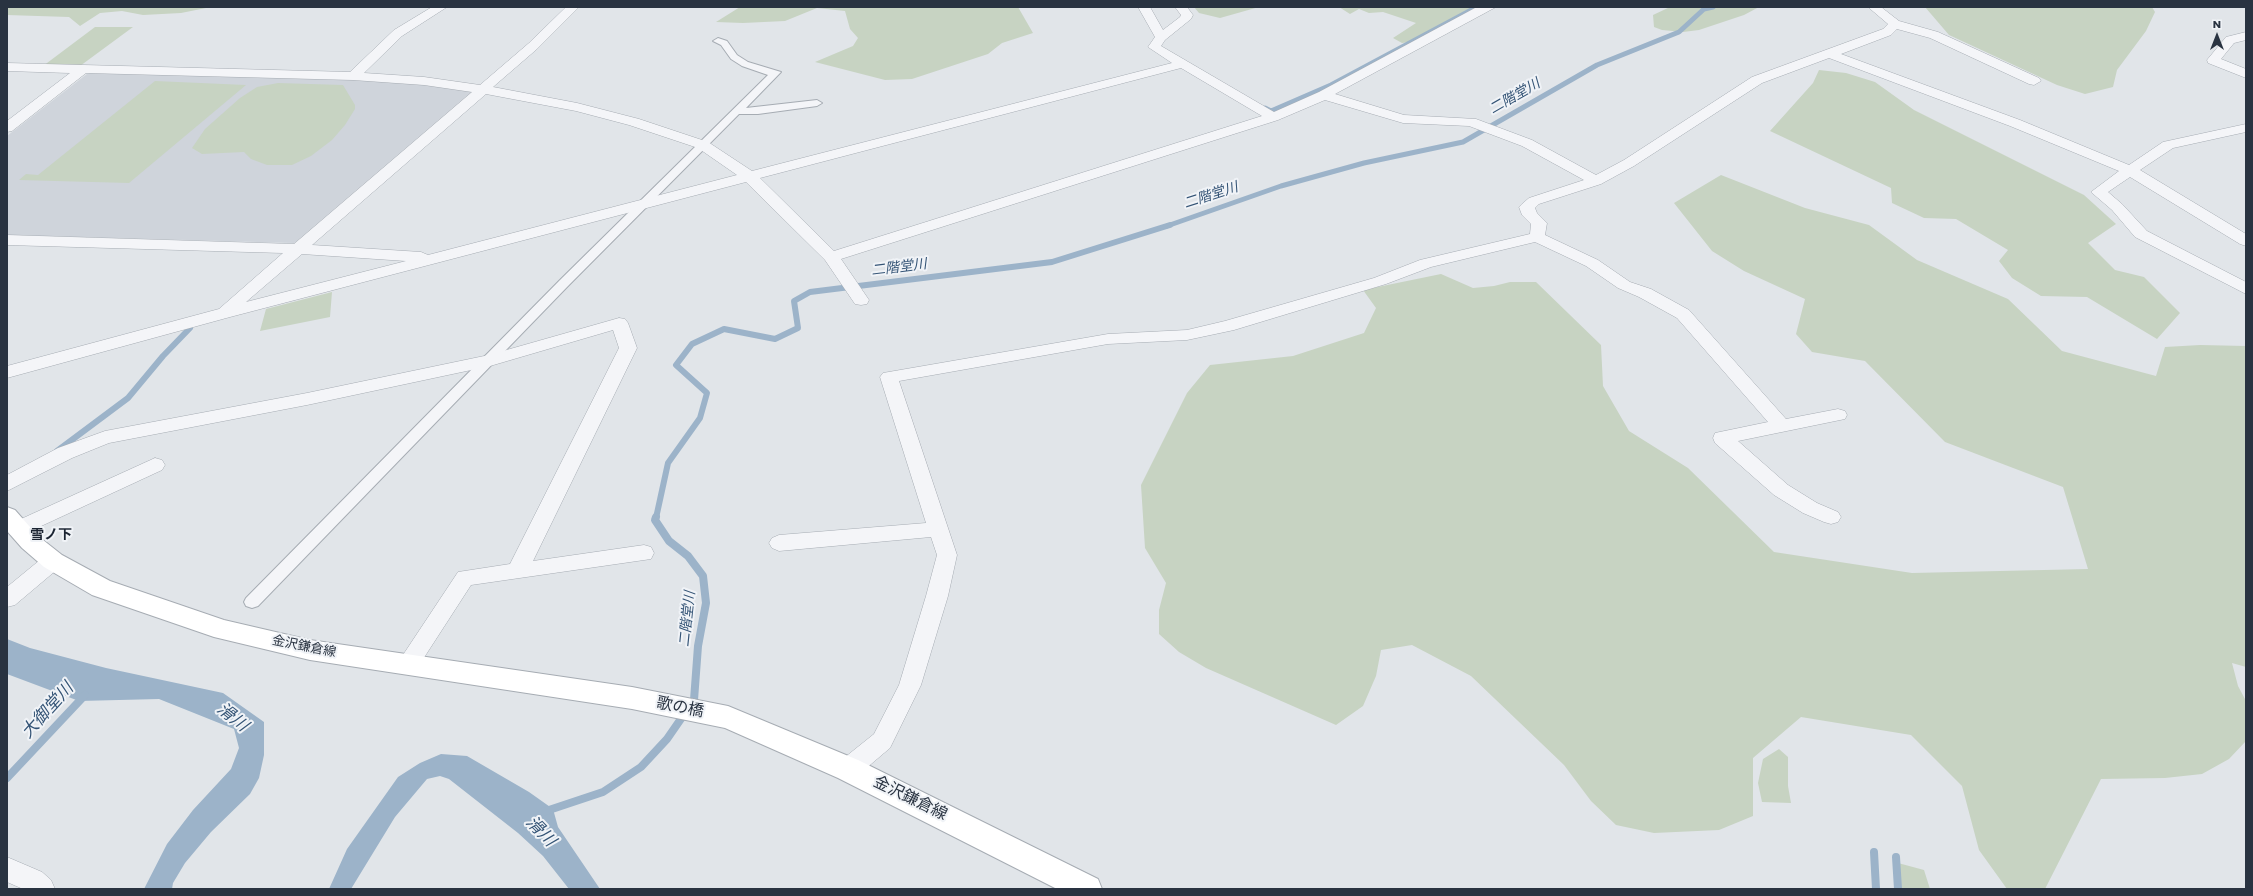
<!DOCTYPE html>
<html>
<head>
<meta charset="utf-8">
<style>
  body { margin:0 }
  #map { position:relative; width:2253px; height:896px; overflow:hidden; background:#e1e5e9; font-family:Poppins,sans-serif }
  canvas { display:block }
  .frame { position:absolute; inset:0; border:8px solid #293341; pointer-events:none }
  .north { position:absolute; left:2197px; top:16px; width:40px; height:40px; -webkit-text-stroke:3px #f0f3f7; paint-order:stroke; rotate:0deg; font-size:11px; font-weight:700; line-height:16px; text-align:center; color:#293341 }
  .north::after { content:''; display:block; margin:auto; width:14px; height:18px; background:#293341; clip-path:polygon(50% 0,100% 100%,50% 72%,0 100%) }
</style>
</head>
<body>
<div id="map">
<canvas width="2253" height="896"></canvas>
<div class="frame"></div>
<div class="north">N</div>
</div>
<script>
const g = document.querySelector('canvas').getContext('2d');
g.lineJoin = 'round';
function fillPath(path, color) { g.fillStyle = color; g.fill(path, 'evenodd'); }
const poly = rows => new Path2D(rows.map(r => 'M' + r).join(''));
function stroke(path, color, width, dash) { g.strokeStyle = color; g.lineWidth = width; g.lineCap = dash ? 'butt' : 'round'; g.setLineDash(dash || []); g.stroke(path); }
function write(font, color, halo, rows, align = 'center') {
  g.font = font + ' Poppins,"Noto Sans JP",sans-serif'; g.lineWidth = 4; g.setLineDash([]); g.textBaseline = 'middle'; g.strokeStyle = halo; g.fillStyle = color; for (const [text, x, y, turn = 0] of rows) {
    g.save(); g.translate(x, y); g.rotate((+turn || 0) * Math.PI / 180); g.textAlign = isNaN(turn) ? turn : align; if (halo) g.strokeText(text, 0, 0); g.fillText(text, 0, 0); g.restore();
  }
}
const built = poly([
  [92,72,351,77,475,90,302,241,294,243,7,235,7,136,87,74]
]);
const green = poly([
  [7,7,241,7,206,8,181,13,143,15,122,11,100,13,80,26,69,17,7,15],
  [740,7,1018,7,1033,33,1002,43,988,54,912,79,885,80,815,62,853,46,858,38,850,29,845,11,817,8,785,21,743,23,716,22],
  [1194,7,1259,7,1220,18,1199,13],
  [1339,7,1482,7,1418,41,1402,43,1393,38,1416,23,1383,12,1369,13,1359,9,1350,14],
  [1670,7,1759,7,1744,15,1699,30,1683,32,1662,30,1654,27,1653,15],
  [1925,7,2152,7,2155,12,2146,31,2117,70,2113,87,2085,94,2057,85,1949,35],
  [95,27,133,27,80,66,43,66],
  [1819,70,1846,73,1875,82,1914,110,2084,195,2116,224,2088,243,2115,270,2144,277,2180,313,2157,339,2087,297,2041,296,2012,278,1999,261,2008,250,1956,219,1924,218,1892,203,1891,188,1770,131,1813,83],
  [155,81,246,85,129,183,19,180,26,174,38,175],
  [278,83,343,85,355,105,355,109,345,125,332,140,311,156,292,165,267,165,251,159,244,152,202,154,192,148,205,129,240,98,257,87],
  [1721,175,1805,208,1869,225,1917,260,2008,299,2062,351,2156,376,2165,347,2200,345,2246,346,2246,667,2232,663,2238,686,2246,701,2246,741,2229,759,2202,774,2165,778,2101,779,2045,889,2007,889,1979,850,1962,786,1911,735,1801,717,1753,758,1753,816,1719,830,1654,833,1616,825,1591,801,1564,765,1471,676,1412,645,1381,650,1376,676,1363,706,1336,725,1206,668,1179,652,1159,634,1159,610,1166,583,1145,548,1141,485,1187,393,1210,365,1293,356,1364,333,1376,308,1363,290,1441,274,1473,288,1494,286,1510,282,1536,282,1601,345,1603,386,1629,431,1688,468,1774,552,1912,573,2088,569,2063,487,1945,442,1865,361,1812,352,1796,334,1805,299,1744,271,1712,251,1674,203],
  [332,292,330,317,260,331,266,309],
  [1779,749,1788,757,1788,786,1791,803,1762,802,1758,783,1763,759],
  [1898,863,1924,870,1930,889,1899,889]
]);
const water = poly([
  [7,639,30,648,106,668,223,693,264,722,264,755,259,778,250,794,211,832,185,863,173,883,172,889,144,889,167,844,193,810,231,769,239,748,234,729,159,699,79,701,7,674],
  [441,754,467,756,529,792,553,809,558,827,600,889,569,889,543,856,518,833,449,779,440,776,427,779,395,817,351,889,329,889,347,849,398,777,420,763]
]);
const streamFar2 = poly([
  [1265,108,1271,111,1331,85,1477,7],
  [1167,226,1281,186,1364,163,1463,142,1597,65,1679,32,1704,9,1713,7]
]);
const streamFar1 = poly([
  [57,451,128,398,163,356,190,328],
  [656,518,668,463,700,418,707,393,676,365,692,344,724,329,775,339,798,328,794,301,810,292,1052,262,1170,225]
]);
const stream = poly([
  [7,778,85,695],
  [543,812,603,792,641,767,667,739,694,700,698,646,706,603,703,576,688,556,669,541,655,520,656,517],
  [1874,852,1876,889],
  [1896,857,1898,889]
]);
const pedestrian = poly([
  [718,38,727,41,737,55,748,62,781,72,746,108,817,100,822,103,817,106,758,114,739,114,568,286,258,606,252,608,246,606,244,602,246,598,560,280,768,75,742,66,731,59,721,45,713,41,718,38]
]);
const minor = poly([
  [432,7,447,7,402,36,364,73,424,77,480,85,529,43,566,7,579,7,537,49,493,87,577,103,639,119,708,142,752,171,1172,63,1148,47,1155,37,1138,7,1150,7,1163,30,1180,17,1181,15,1175,7,1187,7,1193,15,1191,19,1165,40,1161,46,1274,112,1319,92,1475,8,1496,7,1335,94,1404,115,1476,119,1532,140,1596,175,1624,160,1752,77,1883,29,1888,24,1868,7,1881,7,1899,21,1938,32,2039,78,2041,81,2034,85,2029,84,1930,38,1897,29,1891,35,1841,54,2020,120,2129,165,2163,142,2246,124,2246,132,2173,148,2140,170,2246,234,2246,246,2240,244,2130,177,2108,192,2122,204,2147,231,2246,282,2246,294,2135,237,2112,210,2091,192,2119,171,2010,126,1829,58,1762,83,1634,166,1601,184,1539,204,1535,208,1537,213,1547,223,1545,235,1598,260,1630,282,1651,289,1689,310,1786,419,1838,409,1845,411,1847,415,1845,419,1738,441,1788,485,1817,503,1838,512,1841,517,1838,522,1831,524,1824,522,1803,513,1774,495,1715,443,1713,438,1715,433,1768,422,1677,318,1639,297,1618,288,1586,266,1535,242,1431,267,1386,284,1234,330,1187,340,1108,344,899,381,957,555,948,596,921,685,890,748,857,776,848,780,839,776,836,769,839,762,874,734,899,685,926,596,937,555,931,537,779,551,772,548,769,543,772,538,779,535,926,523,880,377,883,373,1108,334,1187,330,1225,321,1374,278,1420,260,1530,234,1531,224,1522,215,1519,207,1522,204,1529,198,1584,180,1522,146,1469,126,1403,123,1325,100,1278,120,841,259,869,300,867,304,861,305,855,304,825,260,746,182,230,317,7,378,7,366,219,309,283,253,7,245,7,235,294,244,472,92,424,85,353,80,86,73,12,131,7,132,7,121,70,73,7,71,7,63,350,72,394,30,432,7],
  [1181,68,1262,116,834,251,760,178,1181,68],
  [486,94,576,111,629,125,698,148,737,175,428,255,421,252,312,245,486,94],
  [302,254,406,261,246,302,302,254],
  [2246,32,2246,40,2234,43,2221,59,2246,69,2246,78,2208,63,2207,60,2226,37,2246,32],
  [619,318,625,319,628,323,637,348,533,561,644,545,651,547,654,553,651,559,471,585,416,670,408,673,400,670,397,664,458,572,510,564,619,348,613,330,490,366,307,405,109,443,72,458,7,491,7,475,58,448,105,431,307,393,489,355,619,318],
  [155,458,162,460,165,465,162,470,24,534,17,537,10,534,7,529,10,524,155,458],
  [53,553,60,555,63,561,60,567,15,605,7,607,7,587,46,555,53,553],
  [7,857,42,872,51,880,55,889,23,889,7,882,7,857]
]);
const secondary = poly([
  [7,507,15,510,38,536,62,555,110,581,224,620,310,640,632,687,728,706,858,760,1098,879,1102,889,1057,889,838,778,725,728,632,709,310,660,214,637,92,595,44,567,22,548,7,531,7,507]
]);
const streetNames = [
  ["金沢鎌倉線",304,647,11]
];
const waterNames = [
  ["二階堂川",1515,97,-30],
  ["二階堂川",1211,196,-18],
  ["二階堂川",899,268,-7],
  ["二階堂川",688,619,-84]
];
const neighbourhoodNames = [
  ["雪ノ下",51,535]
];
const nearStreetnames = [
  ["歌の橋",680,708,11],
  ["金沢鎌倉線",910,799,26]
];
const nearWaternames = [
  ["大御堂川",48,711,-48],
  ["滑川",232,718,39],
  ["滑川",540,832,46]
];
fillPath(built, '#cfd4db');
fillPath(green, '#c7d3c2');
fillPath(water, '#9cb3c9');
stroke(streamFar2, '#9cb3c9', 5);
stroke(streamFar1, '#9cb3c9', 6);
stroke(stream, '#9cb3c9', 8);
stroke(pedestrian, '#a6acb3', 2);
stroke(minor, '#a6acb3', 1);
stroke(secondary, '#a6acb3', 2);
fillPath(pedestrian, '#f4f5f8');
fillPath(minor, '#f4f5f8');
fillPath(secondary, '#fff');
write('13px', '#293341', '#f0f3f7', streetNames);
write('italic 14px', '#335375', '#f0f3f7', waterNames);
write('bold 14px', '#1b2432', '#f0f3f7', neighbourhoodNames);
write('16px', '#293341', '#f0f3f7', nearStreetnames);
write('italic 17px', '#335375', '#f0f3f7', nearWaternames);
</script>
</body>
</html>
